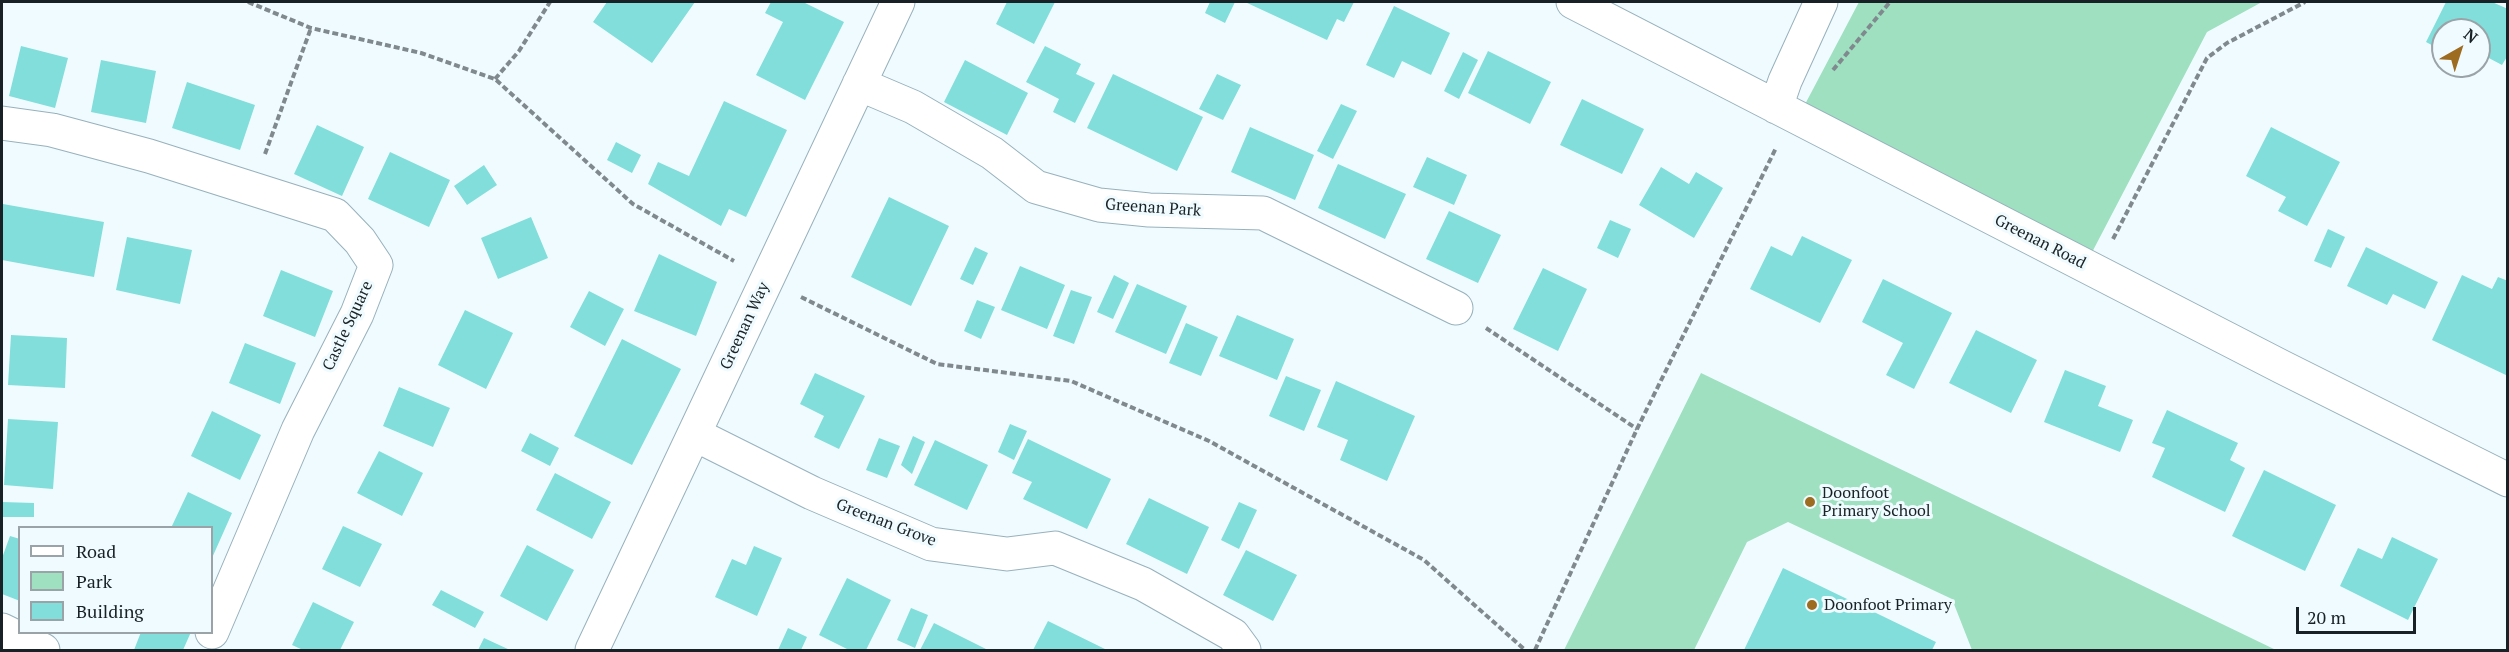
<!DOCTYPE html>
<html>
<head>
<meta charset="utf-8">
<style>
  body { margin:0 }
  #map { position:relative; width:2509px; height:652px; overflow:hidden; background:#f0fbff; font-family:"PT Serif",serif }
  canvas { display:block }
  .frame { position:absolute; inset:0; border:3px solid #182226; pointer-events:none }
  .legend { position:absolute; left:18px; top:526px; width:195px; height:108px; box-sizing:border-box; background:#f0fbff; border:2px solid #9aa4a8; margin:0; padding:8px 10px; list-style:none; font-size:18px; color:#182226 }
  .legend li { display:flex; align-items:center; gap:12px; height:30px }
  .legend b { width:30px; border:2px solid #9aa4a8 }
  .north { position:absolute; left:2431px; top:18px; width:60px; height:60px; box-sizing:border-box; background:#f0fbff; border:2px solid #9aa4a8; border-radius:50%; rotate:39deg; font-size:16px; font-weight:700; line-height:24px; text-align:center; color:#182226 }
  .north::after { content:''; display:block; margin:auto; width:21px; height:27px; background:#9d6c20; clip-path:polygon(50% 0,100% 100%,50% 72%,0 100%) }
  .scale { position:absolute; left:2296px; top:607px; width:120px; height:27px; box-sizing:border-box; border:3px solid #182226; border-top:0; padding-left:8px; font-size:18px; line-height:21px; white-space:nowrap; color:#182226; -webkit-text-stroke:4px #f0fbff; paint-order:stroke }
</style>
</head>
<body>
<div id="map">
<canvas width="2509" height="652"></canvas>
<div class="frame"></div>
<ul class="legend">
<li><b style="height:8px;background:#fff"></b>Road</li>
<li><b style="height:16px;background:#9ee0c0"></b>Park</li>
<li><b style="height:16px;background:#81dedb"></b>Building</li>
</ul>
<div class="north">N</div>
<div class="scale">20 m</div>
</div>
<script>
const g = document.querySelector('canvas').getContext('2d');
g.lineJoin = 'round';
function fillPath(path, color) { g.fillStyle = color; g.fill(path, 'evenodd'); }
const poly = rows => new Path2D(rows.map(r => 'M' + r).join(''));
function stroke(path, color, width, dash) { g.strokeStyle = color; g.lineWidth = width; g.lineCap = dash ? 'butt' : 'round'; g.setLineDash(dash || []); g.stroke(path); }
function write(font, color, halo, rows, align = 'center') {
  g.font = font + ' "PT Serif",serif'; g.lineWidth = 6; g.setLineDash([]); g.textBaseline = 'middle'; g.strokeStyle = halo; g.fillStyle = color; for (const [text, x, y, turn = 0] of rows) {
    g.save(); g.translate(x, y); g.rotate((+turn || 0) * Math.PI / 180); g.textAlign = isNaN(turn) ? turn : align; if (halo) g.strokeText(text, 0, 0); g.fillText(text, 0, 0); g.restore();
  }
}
const green = poly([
  [1859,2,2262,2,2207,32,2088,260,1802,110],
  [1701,373,2276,650,1972,650,1952,599,1788,522,1747,542,1694,650,1564,650]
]);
const building = poly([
  [607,2,695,2,652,63,593,22],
  [771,2,803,2,844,22,805,100,756,75,783,22,765,13],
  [1007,2,1055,2,1034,44,996,24],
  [1210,2,1235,2,1225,23,1205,13],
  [1245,2,1354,2,1344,22,1337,19,1327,40],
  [2446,2,2492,2,2508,9,2508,55,2502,65,2485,56,2478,69,2473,66,2479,66,2479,30,2443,30,2443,51,2426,42],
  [1394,6,1450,33,1431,75,1402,61,1394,78,1366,65],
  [21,46,68,58,55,108,9,96],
  [1045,46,1081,64,1076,74,1095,83,1075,123,1053,112,1059,99,1026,82],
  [1488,51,1551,82,1530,124,1468,93],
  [1463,52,1478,60,1459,99,1444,91],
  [101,60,156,71,146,123,91,112],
  [965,60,1028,93,1007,135,944,102],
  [1113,74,1203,117,1177,171,1087,128],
  [1217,74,1241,85,1223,120,1199,109],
  [187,82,255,105,240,150,172,128],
  [1582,99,1644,129,1622,174,1560,145],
  [724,101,787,130,746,217,729,209,721,226,648,184,658,162,689,176],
  [1341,104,1357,111,1333,159,1317,151],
  [317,125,364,147,342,196,294,174],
  [1250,127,1314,155,1295,200,1231,172],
  [2271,127,2340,162,2307,226,2278,211,2286,197,2246,176],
  [616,142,641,155,632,173,607,160],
  [390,152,450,180,429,227,368,199],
  [1427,157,1467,175,1454,205,1413,187],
  [1338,164,1406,194,1385,239,1318,208],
  [484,165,497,185,467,205,454,186],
  [1661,167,1689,184,1696,172,1723,188,1694,238,1639,205],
  [889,197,949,226,911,306,851,277],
  [3,204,104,222,94,277,2,260],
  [1449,211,1501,235,1478,283,1426,259],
  [531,217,548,258,498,279,481,238],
  [1610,220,1631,229,1618,258,1597,248],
  [2328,229,2345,237,2331,268,2314,261],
  [1802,236,1852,260,1820,323,1750,289,1771,246,1792,256],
  [127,237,192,250,180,304,116,290],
  [975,247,988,253,973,285,960,279],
  [2366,247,2438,282,2425,309,2393,294,2387,305,2347,286],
  [659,254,717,282,696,336,634,311],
  [1020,266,1065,285,1047,329,1001,310],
  [1543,268,1587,289,1558,351,1513,329],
  [281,270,333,291,315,337,263,316],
  [1114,275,1129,283,1113,319,1097,312],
  [2462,275,2492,289,2498,277,2508,281,2508,376,2432,340],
  [1883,279,1952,313,1914,389,1886,375,1903,343,1862,322],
  [1137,284,1187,306,1166,354,1115,332],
  [1071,290,1092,297,1074,344,1053,336],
  [589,291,624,309,605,346,570,327],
  [977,300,995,307,981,339,964,331],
  [465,310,513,333,486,389,438,365],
  [1237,315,1294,339,1277,380,1219,356],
  [1186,323,1218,337,1201,376,1169,363],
  [1976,330,2037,360,2011,413,1949,383],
  [11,335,67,338,65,388,8,385],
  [622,339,681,369,632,465,574,436],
  [245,343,296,363,280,404,229,383],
  [2065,370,2106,386,2098,406,2133,420,2120,452,2044,422],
  [815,373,865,396,839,449,814,437,824,416,800,404],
  [1286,376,1321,390,1304,431,1269,416],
  [1336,381,1415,416,1387,481,1340,460,1348,440,1317,427],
  [399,387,450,408,433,447,383,426],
  [2167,410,2238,443,2230,460,2245,468,2225,512,2152,477,2165,448,2152,443],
  [212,411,261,435,240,480,191,456],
  [8,419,58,422,53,489,4,485],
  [1010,424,1027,431,1014,460,998,452],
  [530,433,559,448,550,466,521,451],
  [913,436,925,442,912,474,901,465],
  [879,438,900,446,887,478,866,470],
  [1028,439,1111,479,1087,529,1023,499,1032,482,1012,473],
  [935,440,988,465,967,510,914,485],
  [379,451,423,473,402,516,357,493],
  [2264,470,2336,505,2305,571,2232,536],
  [555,473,611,502,592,539,536,510],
  [188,492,232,513,212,558,212,528,171,528],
  [1149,498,1209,527,1187,574,1126,544],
  [2,502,34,503,34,517,2,517],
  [1239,502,1257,510,1239,549,1221,540],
  [343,526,382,544,360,587,322,569],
  [10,536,20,539,20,601,2,594,2,558],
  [2392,537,2438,559,2408,620,2340,586,2358,548,2382,559],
  [527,545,574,570,547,621,500,596],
  [754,546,782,558,757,616,715,597,732,559,746,565],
  [1246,550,1297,575,1273,621,1223,595],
  [1783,568,1936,642,1932,650,1744,650],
  [847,578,891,600,866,650,849,650,819,635],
  [441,590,484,612,475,628,432,605],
  [313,602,354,622,340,650,303,650,292,645],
  [911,608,928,615,915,648,897,640],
  [1048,621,1107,650,1033,650],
  [934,623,988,650,920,650],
  [788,628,807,637,801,650,778,650],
  [141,632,191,632,183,650,134,650],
  [484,638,510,650,478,650]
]);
const path = poly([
  [248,2,311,28,421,53,495,79,633,204,734,261],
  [1833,70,1890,2],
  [495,79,519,51,550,2],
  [265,154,311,28],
  [2113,239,2207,58,2227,43,2305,2],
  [801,297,937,364,1071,381,1209,441,1424,560,1525,650],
  [1486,328,1637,429],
  [1535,650,1637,429,1776,148]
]);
const minor = poly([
  [1573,2,2282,367,2508,480],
  [859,84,913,107,992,153,1036,187,1099,205,1149,210,1263,213,1456,308],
  [1776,107,1785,81,1821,2],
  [2,123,52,130,149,156,335,215,360,241,376,265,357,314,298,430,212,632],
  [694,434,812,493,931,544,1007,554,1055,548,1143,584,1233,635,1244,650],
  [2,630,43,650],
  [592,650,898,2]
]);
const markers = [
  [1810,502,6,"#9d6c20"],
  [1812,605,6,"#9d6c20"]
];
const streetNames = [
  ["Greenan Park",1153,208,4],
  ["Greenan Road",2040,242,27],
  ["Castle Square",348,326,-65],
  ["Greenan Way",745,326,-65],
  ["Greenan Grove",886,523,21]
];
const poiNames = [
  ["Doonfoot",1822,493],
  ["Primary School",1822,511],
  ["Doonfoot Primary",1824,605]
];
fillPath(green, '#9ee0c0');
fillPath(building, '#81dedb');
stroke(minor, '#97b1bb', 35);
stroke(path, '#808a8e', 4, [6, 3]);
stroke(minor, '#fff', 33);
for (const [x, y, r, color] of markers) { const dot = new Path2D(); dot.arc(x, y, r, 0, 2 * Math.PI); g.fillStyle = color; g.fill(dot); stroke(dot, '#f0fbff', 2); }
write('16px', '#182226', '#f0fbff', streetNames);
write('16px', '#182226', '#f0fbff', poiNames, 'left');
</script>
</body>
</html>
